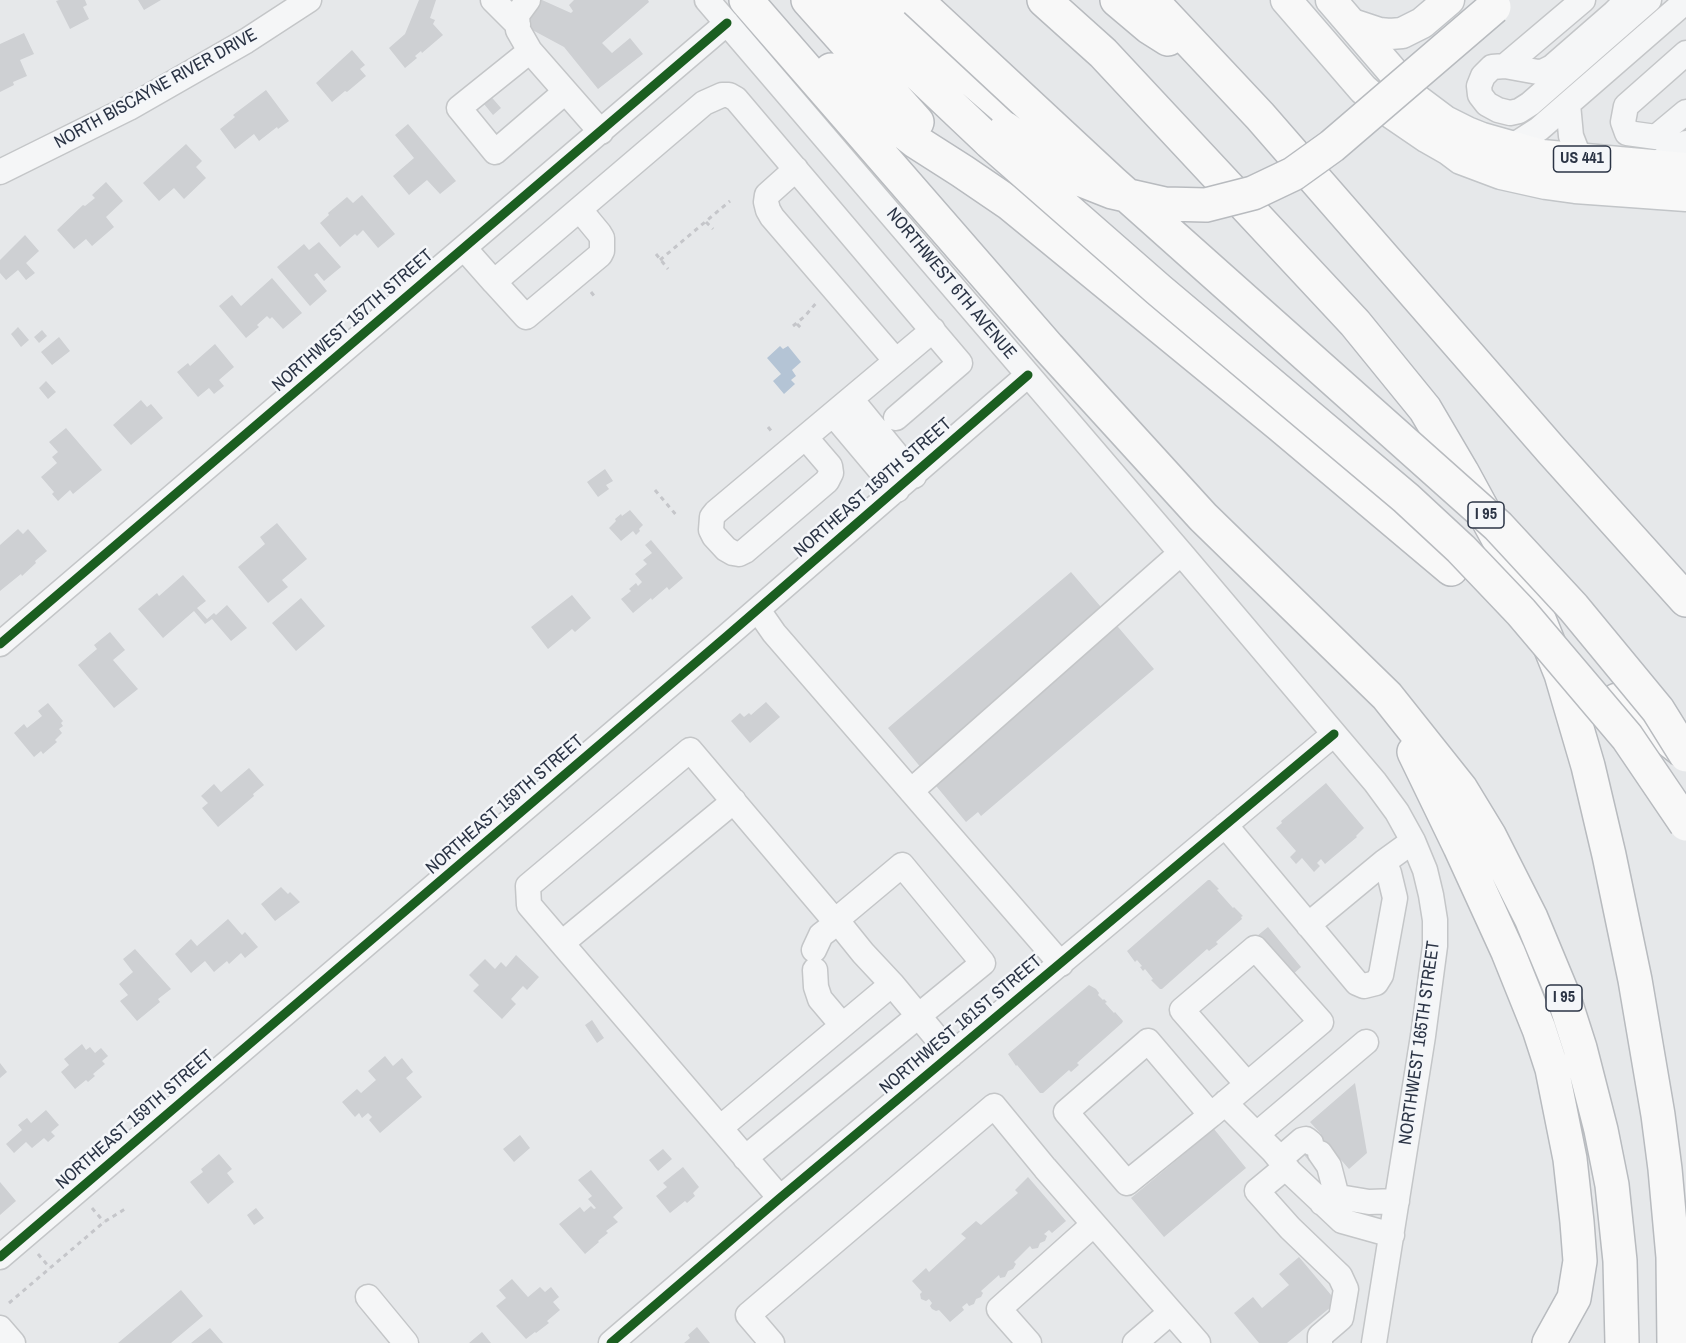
<!DOCTYPE html>
<html>
<head>
<meta charset="utf-8">
<style>
  body { margin:0 }
  canvas { display:block; background:#e6e8ea }
</style>
</head>
<body>
<canvas width="1686" height="1343"></canvas>
<script>
const g = document.querySelector('canvas').getContext('2d');
g.lineJoin = 'round';
function fillPath(path, color) { g.fillStyle = color; g.fill(path, 'evenodd'); }
const poly = rows => new Path2D(rows.map(r => 'M' + r).join(''));
function stroke(path, color, width, dash) { g.strokeStyle = color; g.lineWidth = width; g.lineCap = dash ? 'butt' : 'round'; g.setLineDash(dash || []); g.stroke(path); }
function write(font, color, halo, rows, align = 'center') {
  g.font = font + ' "Archivo Narrow",sans-serif'; g.lineWidth = 5; g.setLineDash([]); g.textBaseline = 'middle'; g.strokeStyle = halo; g.fillStyle = color; for (const [text, x, y, turn = 0] of rows) {
    g.save(); g.translate(x, y); g.rotate((+turn || 0) * Math.PI / 180); g.textAlign = isNaN(turn) ? turn : align; if (halo) g.strokeText(text, 0, 0); g.fillText(text, 0, 0); g.restore();
  }
}
const water = poly([
  [780,346,783,349,788,346,801,362,792,370,796,376,791,380,795,384,784,394,773,381,781,374,767,358]
]);
const building = poly([
  [59,0,85,0,87,5,83,7,89,19,70,29,56,1],
  [138,0,161,0,144,10],
  [419,0,436,0,430,18,435,20,433,24,443,35,422,53,421,51,415,56,417,58,405,68,389,48,405,34],
  [538,0,542,0,571,13,573,11,569,5,574,0,648,0,649,2,602,43,612,53,630,38,643,54,598,89,564,47,525,26],
  [24,33,34,54,20,60,27,76,13,82,14,85,0,92,0,44],
  [352,50,365,65,360,69,366,76,347,92,345,91,332,102,316,83],
  [266,90,289,121,278,129,277,127,259,141,254,134,235,149,220,129,235,117,233,115],
  [487,92,501,108,493,115,479,98],
  [408,124,456,181,440,194,427,180,409,195,393,176,414,158,395,135],
  [186,144,202,161,196,167,206,178,184,199,174,188,159,201,143,183],
  [106,182,123,201,106,217,114,227,92,246,86,239,74,249,57,230,83,205,85,206,95,198,92,195],
  [362,195,395,234,378,248,363,230,357,236,355,234,340,247,320,223,329,215,328,213,347,197,353,203],
  [25,235,39,251,26,263,35,273,26,280,18,270,6,280,0,273,0,260],
  [319,242,341,267,324,281,317,273,314,275,327,291,310,306,277,267,304,244,309,250],
  [272,278,302,313,283,329,272,317,270,319,267,316,257,325,259,327,246,338,219,306,232,295,241,306],
  [18,327,29,340,21,347,11,334],
  [42,330,47,336,39,343,34,337],
  [59,337,70,351,52,365,41,352],
  [215,344,234,367,219,380,224,386,214,394,209,388,198,397,177,372,188,363,190,366],
  [46,381,56,392,48,399,39,388],
  [141,400,147,407,151,404,163,418,131,445,113,425],
  [66,428,102,470,73,494,70,490,58,501,52,494,54,492,41,477,57,463,52,457,58,452,49,442],
  [605,469,613,481,606,485,609,489,598,497,587,482],
  [630,510,643,525,639,529,640,531,636,535,633,531,621,541,609,528,616,521,615,519,621,514,622,516],
  [277,523,307,559,282,580,288,587,268,603,238,567,265,544,260,537],
  [18,529,23,534,28,529,47,551,35,561,36,563,22,576,21,574,0,591,0,545],
  [651,540,683,578,669,590,667,587,652,600,651,598,633,613,621,599,631,591,629,589,636,583,638,586,642,582,635,574,647,564,643,560,652,553,645,545],
  [1071,572,1154,669,981,816,978,812,966,822,888,728],
  [183,575,206,601,197,608,207,619,214,613,216,615,227,605,247,628,231,641,212,619,205,624,194,611,163,638,138,609,157,593,159,596],
  [572,595,591,618,575,632,572,629,548,649,531,627],
  [301,598,325,626,296,651,272,623],
  [110,632,125,650,113,660,138,689,114,708,78,665,97,649,94,645],
  [766,702,780,717,750,743,731,721,740,713,744,717,749,713,751,715],
  [48,703,63,721,61,723,63,726,59,729,62,733,55,740,57,742,43,754,41,751,34,757,14,733,24,724,27,728,42,716,38,711],
  [249,768,264,785,253,794,254,796,218,827,202,808,208,803,201,796,214,784,221,792],
  [1326,783,1364,828,1356,836,1357,837,1325,864,1321,859,1317,863,1320,866,1314,872,1302,858,1296,864,1290,857,1296,851,1276,828,1282,823,1281,821],
  [1208,880,1210,880,1219,889,1217,890,1233,908,1234,907,1243,916,1241,917,1242,919,1216,942,1218,944,1209,951,1207,949,1162,989,1160,989,1151,980,1153,979,1145,969,1143,971,1140,967,1142,966,1137,960,1135,962,1127,951],
  [281,887,288,894,290,892,300,902,275,921,261,904],
  [228,919,242,935,245,932,258,947,245,958,241,953,229,964,227,961,214,972,205,961,191,973,175,954,191,939,197,946],
  [1268,927,1301,967,1291,976,1257,936],
  [135,949,171,989,158,999,160,1002,137,1021,120,1001,128,995,119,984,133,972,123,959],
  [516,955,539,977,527,990,523,986,511,999,516,1004,502,1019,473,991,479,985,469,975,485,959,495,969,501,962,506,967],
  [1089,985,1096,989,1099,993,1098,995,1103,1000,1104,999,1107,1002,1105,1003,1114,1013,1115,1012,1123,1021,1122,1023,1077,1063,1079,1065,1071,1072,1069,1070,1043,1093,1040,1093,1017,1065,1016,1066,1008,1054],
  [592,1020,604,1038,597,1043,585,1025],
  [82,1044,86,1050,90,1047,95,1053,101,1048,108,1056,102,1061,105,1064,93,1074,95,1076,88,1082,86,1080,75,1089,61,1072,69,1065,64,1059],
  [385,1056,393,1066,402,1058,413,1072,406,1078,422,1097,380,1133,369,1120,372,1117,368,1113,362,1118,359,1113,355,1117,342,1102,357,1089,361,1093,376,1080,368,1071],
  [0,1063,7,1072,0,1078],
  [1355,1083,1367,1153,1349,1169,1328,1145,1309,1161,1301,1151,1321,1134,1310,1122],
  [46,1110,59,1125,51,1132,55,1136,48,1142,44,1138,32,1148,26,1142,14,1153,6,1144,22,1130,18,1125,27,1118,31,1123],
  [1214,1129,1246,1168,1164,1237,1131,1198],
  [520,1135,530,1148,514,1162,503,1149],
  [663,1149,672,1159,658,1171,649,1160],
  [219,1154,232,1169,227,1173,234,1182,208,1204,190,1182,203,1172,201,1169],
  [683,1167,699,1187,693,1193,695,1196,687,1203,685,1201,670,1213,656,1196,667,1187,663,1183],
  [591,1170,623,1208,613,1217,618,1222,606,1231,608,1233,598,1241,599,1242,585,1254,559,1224,580,1207,584,1212,591,1206,594,1209,596,1208,588,1199,592,1196,578,1180],
  [1028,1177,1066,1221,1052,1233,1049,1230,1044,1234,1047,1236,1045,1241,1040,1243,1038,1248,1032,1249,1030,1246,1014,1262,1016,1264,1013,1269,1008,1271,1005,1277,1000,1278,999,1275,981,1291,983,1293,981,1297,976,1299,974,1304,969,1306,967,1303,962,1307,964,1310,950,1322,939,1310,936,1311,932,1309,930,1306,932,1303,929,1299,926,1301,921,1299,920,1294,922,1292,912,1281,926,1268,929,1272,966,1238,961,1234,976,1221,981,1225,1018,1193,1015,1190],
  [0,1182,16,1201,0,1215],
  [256,1208,264,1218,254,1225,247,1215],
  [1299,1257,1337,1302,1287,1343,1259,1343,1234,1313,1253,1297,1262,1308,1289,1285,1279,1274],
  [512,1279,528,1297,540,1287,545,1292,551,1287,559,1297,553,1302,560,1310,547,1321,549,1323,536,1333,535,1332,526,1339,496,1306,506,1298,499,1290],
  [181,1290,203,1316,171,1343,118,1343],
  [697,1327,710,1343,684,1343,690,1338,688,1335],
  [210,1328,223,1343,191,1343],
  [482,1332,491,1343,469,1343]
]);
const path = poly([
  [706,222,713,229],
  [656,254,668,269],
  [660,260,730,201],
  [591,292,595,297],
  [797,324,803,330],
  [793,326,805,316,817,302],
  [768,427,773,433],
  [655,490,677,516],
  [92,1208,104,1222],
  [38,1254,50,1268],
  [9,1303,104,1222,125,1209]
]);
const minor = poly([
  [493,0,518,25],
  [528,0,517,15,518,30,530,51,601,132],
  [707,0,1181,553,1375,782,1397,812,1413,841,1425,870,1431,895,1435,920,1435,946,1423,1036,1374,1343],
  [1627,0,1614,13,1552,67,1544,71,1538,72,1505,66,1492,67,1483,76,1479,86,1480,95,1487,104,1498,110,1510,113,1519,111,1530,104,1649,0],
  [530,51,459,108,495,152,565,92],
  [1686,53,1626,106,1623,122,1627,133,1656,137,1686,112],
  [1505,66,1583,0],
  [1568,104,1571,136,1580,159],
  [1511,147,1539,129,1686,1],
  [1655,165,1686,143],
  [796,169,767,195,766,202,768,210,772,217,896,361],
  [0,172,129,108,246,41,309,0],
  [580,210,599,233,602,238,602,251,600,255,526,317,494,282,704,103,722,95,729,95,736,99,960,363,896,418],
  [464,248,494,282],
  [851,399,914,476],
  [833,414,897,490],
  [806,438,830,466,831,473,827,481,745,551,739,554,733,553,726,549,714,536,711,530,712,517,716,512,933,330],
  [758,610,774,633,1061,964],
  [0,644,727,23],
  [911,791,1181,553],
  [1225,825,1357,983,1364,986,1376,983,1381,975,1395,898,1389,873,1384,862],
  [1308,925,1384,862,1413,841],
  [562,943,734,801],
  [814,950,821,935,838,922,863,953,892,984,951,1055],
  [815,970,816,987,820,999,842,1025],
  [1148,1041,1211,1115,1127,1183,1066,1112,1148,1041],
  [1226,1102,1233,1111,1273,1151,1290,1172,1342,1221,1392,1235],
  [1211,1115,1321,1022,1255,948,1182,1010,1247,1084],
  [720,1128,892,984],
  [1257,1134,1366,1042],
  [1320,1153,1329,1166,1337,1197],
  [745,1158,983,963,902,865,835,921,690,750,528,886,529,905,780,1198],
  [1280,1159,1302,1140,1306,1139,1311,1143],
  [1286,1167,1257,1191,1290,1228,1340,1276,1346,1289,1341,1318,1320,1336,1320,1343],
  [1322,1203,1333,1196,1369,1202,1397,1201],
  [0,1257,727,636,1028,375],
  [368,1297,406,1343],
  [0,1328,13,1343],
  [611,1343,780,1198,1334,734],
  [772,1343,748,1315,994,1106,1045,1168,1198,1343],
  [1029,1343,999,1309,1094,1224],
  [1135,1343,1171,1312]
]);
const major = poly([
  [1286,0,1363,89,1387,110,1428,138,1449,150,1461,159,1501,174,1546,184,1575,188,1686,196],
  [1331,0,1417,100,1445,121,1467,132,1482,138,1542,155,1686,168],
  [1352,24,1379,33,1390,34,1402,33,1422,23,1449,0]
]);
const highway = poly([
  [746,0,1048,347,1203,517,1387,696,1461,789,1489,835,1531,918,1563,995,1580,1048,1601,1130,1612,1185,1620,1261,1622,1343],
  [808,0,917,122],
  [840,0,990,142],
  [880,0,1014,116],
  [1044,0,1103,53,1355,323,1425,409,1462,472,1530,597,1561,674,1588,766,1609,855,1635,980,1658,1115,1665,1169,1673,1257,1674,1343],
  [1117,0,1149,27,1168,39],
  [1151,0,1260,116,1552,451,1686,600],
  [831,70,856,95,915,141,962,171,1009,203,1280,425,1451,569],
  [1617,700,1682,750],
  [1414,752,1460,847,1508,952,1539,1029,1552,1069,1570,1159,1577,1222,1580,1261,1574,1298,1549,1343]
]);
const highwayBridge = poly([
  [916,0,1112,182,1498,526,1573,607,1658,710,1686,755],
  [1006,129,1046,160,1079,179,1112,192,1165,204,1206,205,1253,193,1293,174,1332,146,1494,7],
  [990,142,1159,290,1406,498,1461,549,1521,612,1627,737,1686,824]
]);
const cycleway = poly([
  [0,644,727,23],
  [0,1257,727,636,1028,375],
  [611,1343,780,1198,1334,734]
]);
const shields = [
  [1582,159,57],
  [1486,515,36],
  [1564,998,36]
];
const shieldNames = [
  ["US 441",1582,159],
  ["I 95",1486,515],
  ["I 95",1564,998]
];
const streetNames = [
  ["NORTH BISCAYNE RIVER DRIVE",156,89,-29],
  ["NORTHWEST 6TH AVENUE",951,284,50],
  ["NORTHWEST 157TH STREET",353,321,-41],
  ["NORTHEAST 159TH STREET",873,488,-41],
  ["NORTHEAST 159TH STREET",505,805,-41],
  ["NORTHWEST 161ST STREET",961,1025,-40],
  ["NORTHWEST 165TH STREET",1420,1043,-82],
  ["NORTHEAST 159TH STREET",135,1120,-41]
];
fillPath(water, '#b4c4d5');
fillPath(building, '#ced0d3');
stroke(minor, '#c4c6c8', 27);
stroke(major, '#c2c5c8', 33);
stroke(highway, '#b8bbbf', 36);
stroke(path, '#c5c6ca', 3, [4.5, 4.5]);
stroke(minor, '#f5f6f7', 24);
stroke(major, '#f8f8f8', 30);
stroke(highway, '#f8f8f8', 33);
stroke(highwayBridge, '#b8bbbf', 36, []);
stroke(highwayBridge, '#f8f8f8', 33);
stroke(cycleway, '#1b5e20', 9);
for (const [x, y, w] of shields) { const box = new Path2D(); box.roundRect(x - w / 2, y - 13, w, 26, 4.5); g.fillStyle = '#f4f6f9'; g.fill(box); stroke(box, '#2b3445', 1.5); }
write('bold 16px', '#2b3445', null, shieldNames);
write('18px', '#2b3445', '#f4f6f9', streetNames);
</script>
</body>
</html>
